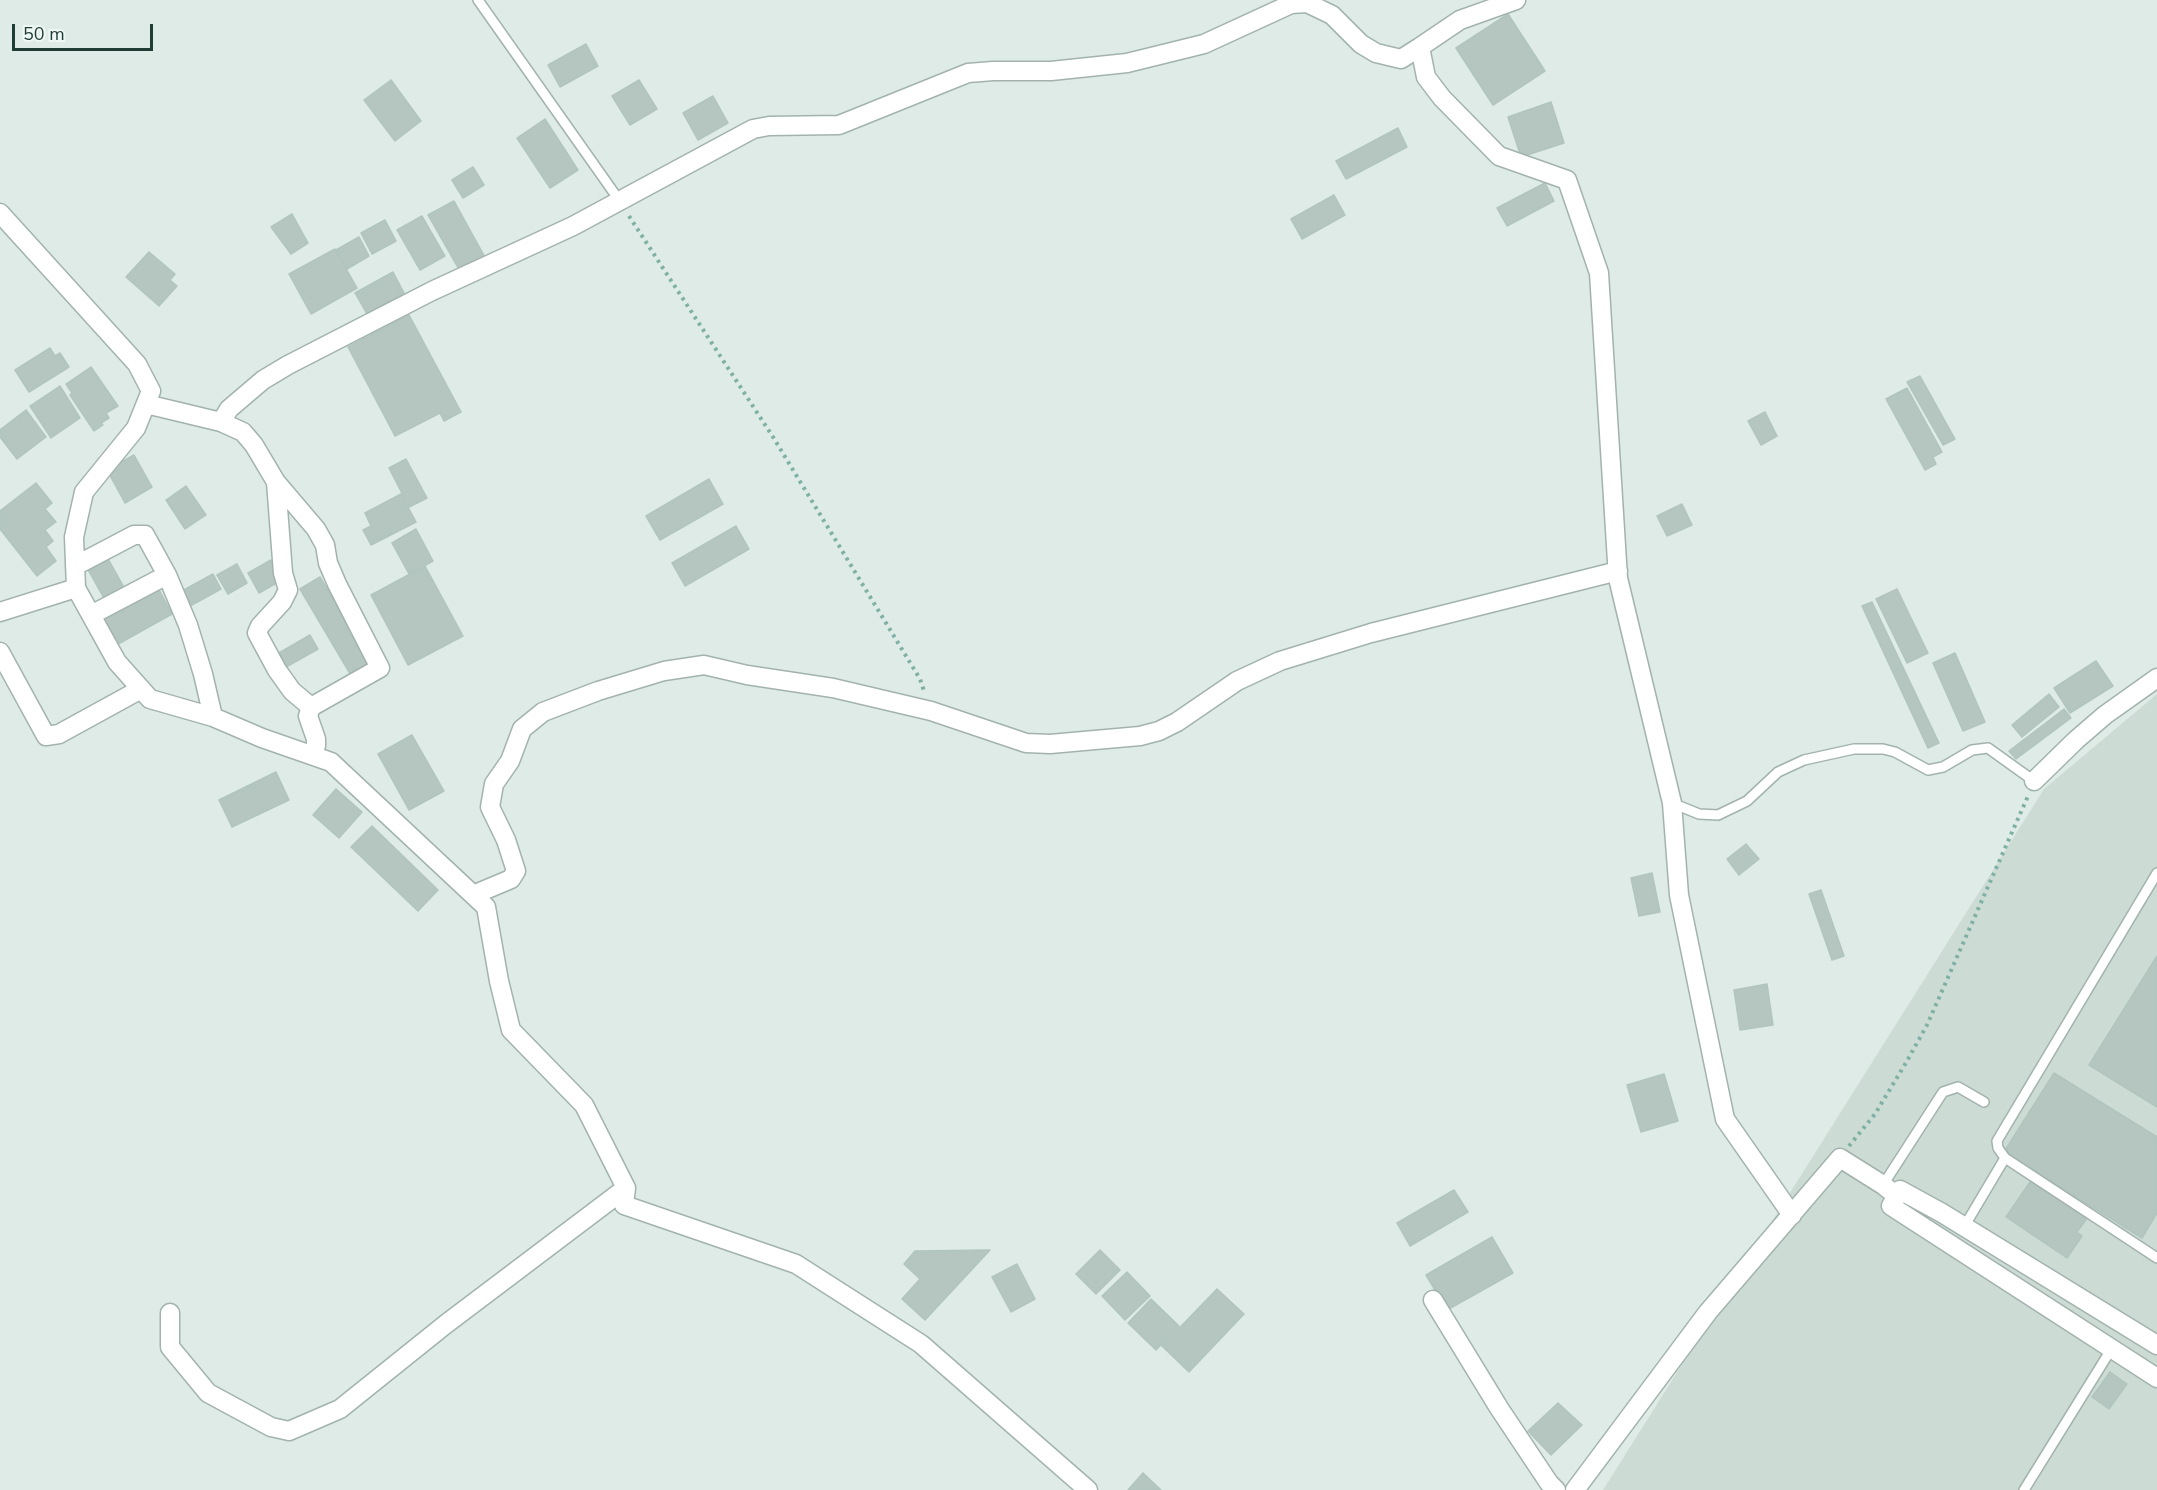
<!DOCTYPE html>
<html>
<head>
<meta charset="utf-8">
<style>
  body { margin:0 }
  #map { position:relative; width:2157px; height:1490px; overflow:hidden; background:#dfebe6; font-family:"Nunito Sans",sans-serif }
  canvas { display:block }
  .scale { position:absolute; left:12px; top:24px; width:141px; height:27px; box-sizing:border-box; border:3px solid #1f3c35; border-top:0; padding-left:8px; font-size:18px; line-height:21px; white-space:nowrap; color:#1f3c35; -webkit-text-stroke:4px #eff8f4; paint-order:stroke }
</style>
</head>
<body>
<div id="map">
<canvas width="2157" height="1490"></canvas>
<div class="scale">50 m</div>
</div>
<script>
const g = document.querySelector('canvas').getContext('2d');
g.lineJoin = 'round';
function fillPath(path, color) { g.fillStyle = color; g.fill(path, 'evenodd'); }
const poly = rows => new Path2D(rows.map(r => 'M' + r).join(''));
function stroke(path, color, width, dash) { g.strokeStyle = color; g.lineWidth = width; g.lineCap = dash ? 'butt' : 'round'; g.setLineDash(dash || []); g.stroke(path); }
const built = poly([
  [2157,694,2157,1490,1603,1490,2044,789]
]);
const building = poly([
  [1508,14,1545,71,1493,105,1456,48,1508,14],
  [586,44,598,66,560,87,548,65,586,44],
  [391,80,421,121,395,141,364,100,391,80],
  [639,80,657,109,630,125,612,96,639,80],
  [713,96,728,123,698,140,683,113,713,96],
  [1551,102,1564,143,1521,157,1508,117,1551,102],
  [545,119,578,170,550,188,517,138,545,119],
  [1398,128,1407,147,1346,179,1336,161,1398,128],
  [473,167,484,185,463,198,452,180,473,167],
  [1545,183,1554,201,1507,226,1497,208,1545,183],
  [1334,195,1345,215,1302,239,1291,219,1334,195],
  [454,201,486,259,461,273,428,215,454,201],
  [292,214,308,243,291,254,271,227,292,214],
  [422,216,445,256,420,270,397,230,422,216],
  [385,220,396,241,372,254,361,233,385,220],
  [359,237,369,256,347,269,336,250,359,237],
  [335,249,357,288,311,314,289,274,335,249],
  [149,252,175,274,170,280,177,286,159,306,126,277,149,252],
  [393,272,404,293,367,314,355,293,393,272],
  [409,315,461,412,444,421,440,413,395,436,348,347,409,315],
  [50,348,55,356,60,353,69,367,29,392,15,370,50,348],
  [91,367,118,406,106,413,109,418,101,423,103,425,94,431,70,395,72,393,66,384,91,367],
  [1920,376,1955,439,1943,445,1907,382,1920,376],
  [60,386,80,418,51,438,30,406,60,386],
  [1907,388,1942,452,1933,457,1936,464,1925,470,1886,399,1907,388],
  [26,410,46,437,17,459,0,437,0,430,26,410],
  [1765,412,1777,436,1761,445,1748,421,1765,412],
  [134,455,152,487,125,503,107,470,134,455],
  [406,459,427,498,409,507,389,468,406,459],
  [709,479,723,504,660,540,646,516,709,479],
  [36,483,52,503,45,509,56,522,45,530,53,541,46,547,56,561,37,576,0,529,0,511,36,483],
  [186,486,206,515,185,529,166,500,186,486],
  [401,494,416,522,371,545,363,530,371,526,365,513,401,494],
  [1682,504,1692,525,1667,536,1657,516,1682,504],
  [736,526,749,549,685,586,672,563,736,526],
  [416,529,433,561,409,574,392,543,416,529],
  [106,555,126,591,106,602,86,566,106,555],
  [271,560,282,580,259,593,248,573,271,560],
  [237,564,247,583,228,594,217,575,237,564],
  [425,566,463,636,408,665,371,595,425,566],
  [213,574,221,589,190,606,182,591,213,574],
  [320,577,372,665,352,677,300,589,320,577],
  [156,584,172,614,111,648,94,618,156,584],
  [1897,589,1928,653,1907,663,1876,599,1897,589],
  [1872,602,1939,743,1928,748,1862,606,1872,602],
  [310,635,318,649,286,667,279,653,310,635],
  [1955,653,1985,722,1963,731,1933,663,1955,653],
  [2096,661,2113,686,2070,713,2054,688,2096,661],
  [2049,694,2059,707,2022,737,2012,725,2049,694],
  [2064,709,2071,718,2016,759,2009,751,2064,709],
  [412,735,444,791,409,810,378,754,412,735],
  [276,772,289,800,232,827,219,800,276,772],
  [336,789,362,812,339,838,313,815,336,789],
  [372,826,438,890,418,911,351,847,372,826],
  [1746,844,1759,859,1739,875,1727,859,1746,844],
  [1652,873,1660,912,1639,916,1631,878,1652,873],
  [1821,890,1844,956,1832,960,1809,894,1821,890],
  [2157,956,2157,1107,2089,1065,2157,956],
  [1767,984,1773,1025,1740,1030,1734,990,1767,984],
  [2054,1073,2157,1137,2157,1213,2142,1238,2004,1152,2054,1073],
  [1664,1074,1678,1121,1641,1132,1627,1085,1664,1074],
  [2032,1179,2088,1217,2077,1232,2082,1236,2067,1258,2006,1217,2032,1179],
  [1454,1190,1468,1212,1410,1246,1397,1223,1454,1190],
  [1492,1237,1513,1273,1447,1310,1426,1275,1492,1237],
  [990,1250,925,1320,902,1299,920,1279,904,1264,915,1251,990,1250],
  [1100,1250,1120,1270,1096,1294,1076,1274,1100,1250],
  [1017,1264,1035,1299,1011,1312,992,1277,1017,1264],
  [1127,1272,1150,1296,1125,1320,1102,1296,1127,1272],
  [1217,1289,1244,1314,1189,1372,1162,1346,1217,1289],
  [1151,1299,1179,1326,1156,1350,1128,1323,1151,1299],
  [2110,1372,2127,1384,2109,1409,2092,1397,2110,1372],
  [1558,1403,1582,1425,1551,1455,1528,1431,1558,1403],
  [1143,1473,1161,1490,1128,1490,1143,1473]
]);
const path = poly([
  [629,216,773,437,920,679,924,691],
  [1849,1146,1875,1114,1907,1061,1927,1025,2028,796]
]);
const lane = poly([
  [478,0,619,200],
  [1672,803,1699,814,1718,815,1747,801,1778,772,1804,760,1854,749,1883,749,1895,752,1928,770,1943,767,1972,750,1988,748,2034,781],
  [2157,873,1997,1141,1998,1148,2005,1158,2157,1258],
  [1883,1185,1943,1092,1958,1087,1984,1102],
  [1964,1227,2005,1158],
  [2024,1490,2112,1348]
]);
const street = poly([
  [1516,0,1460,20,1420,47,1426,77,1442,98,1499,156,1567,180,1599,273,1618,578,1672,803,1679,895,1725,1119,1792,1215],
  [0,213,137,364,151,391,136,428,84,492,74,537,76,588,117,662,150,699,213,717,262,738,331,762,486,907,499,981,511,1030,584,1105,626,1188,624,1205,796,1264,921,1344,1088,1490],
  [146,404,221,422,229,409,263,380,288,365,432,291,573,226,753,129,769,126,839,125,968,73,993,71,1051,71,1127,63,1204,44,1291,4,1307,3,1332,15,1361,44,1376,53,1401,59,1420,47],
  [221,422,243,432,254,445,276,482,316,529,325,545,328,563,337,584,380,668,311,707,308,716,316,739,316,746,311,755],
  [276,482,283,573,288,590,282,602,260,626,257,633,277,670,292,691,311,707],
  [75,566,134,535,145,535,167,575,188,625,203,674,213,717],
  [0,612,76,588],
  [91,615,167,575],
  [0,652,46,736,59,734,141,689],
  [2034,781,2076,740,2105,715,2157,678],
  [473,895,511,879,516,871,506,840,490,807,494,784,510,761,522,729,543,712,598,691,664,671,704,665,747,675,833,688,931,711,1026,743,1050,744,1140,736,1159,731,1177,722,1237,681,1280,661,1371,633,1618,571],
  [1433,1300,1499,1408,1549,1483,1556,1490],
  [170,1313,170,1347,208,1393,271,1427,289,1431,340,1409,446,1324,626,1188],
  [2157,1345,1942,1213,1900,1190,1891,1206,2157,1378],
  [1575,1490,1708,1312,1840,1158,1883,1185,1897,1196]
]);
fillPath(built, '#cddbd5');
fillPath(building, '#b4c6bf');
stroke(building, '#b1c5be', 1.5);
stroke(lane, '#a2b3ad', 12);
stroke(street, '#a2b3ad', 21);
stroke(path, '#7eb0a3', 4, [3, 4.5]);
stroke(lane, '#fff', 9);
stroke(street, '#fff', 18);
</script>
</body>
</html>
